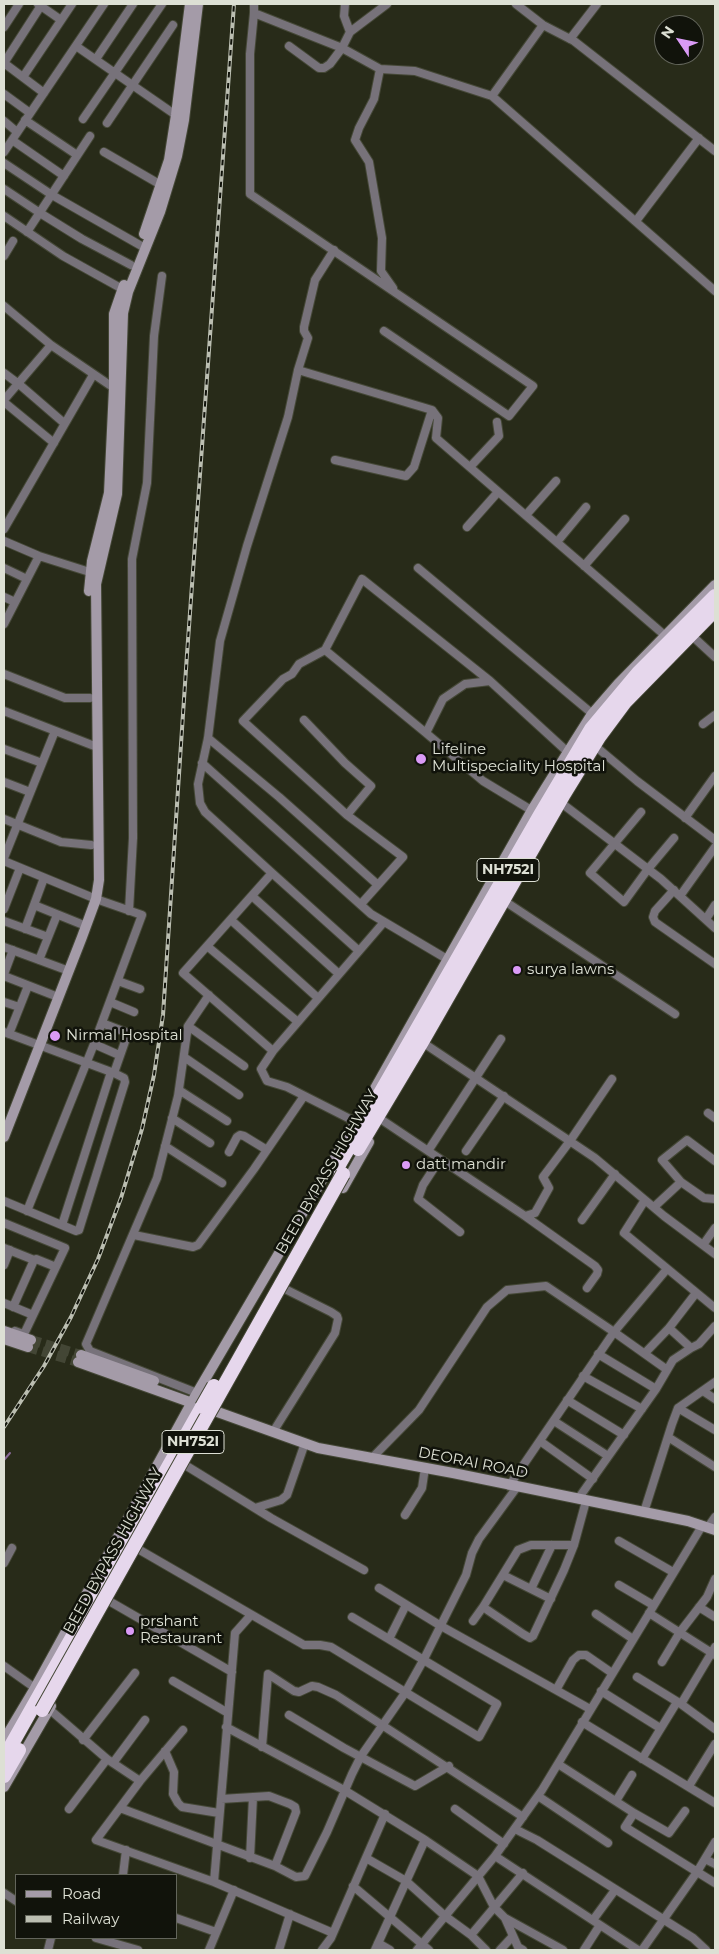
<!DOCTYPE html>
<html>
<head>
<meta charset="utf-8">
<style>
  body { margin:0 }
  #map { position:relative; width:719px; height:1954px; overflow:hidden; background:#282b19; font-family:Montserrat,sans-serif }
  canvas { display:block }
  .frame { position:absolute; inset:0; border:5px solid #dde0d4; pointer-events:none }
  .legend { position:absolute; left:15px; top:1874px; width:162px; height:65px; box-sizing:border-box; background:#11130b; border:1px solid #63655b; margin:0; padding:6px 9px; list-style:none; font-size:15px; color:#dde0d4 }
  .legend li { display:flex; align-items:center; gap:10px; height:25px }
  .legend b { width:25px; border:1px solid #63655b }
  .north { position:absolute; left:654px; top:15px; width:50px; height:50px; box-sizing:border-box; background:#11130b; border:1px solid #63655b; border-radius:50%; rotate:304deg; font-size:14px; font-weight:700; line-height:20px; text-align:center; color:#dde0d4 }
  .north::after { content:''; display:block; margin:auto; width:18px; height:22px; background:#da9af6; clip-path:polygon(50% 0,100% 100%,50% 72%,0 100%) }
</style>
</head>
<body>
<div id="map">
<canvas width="719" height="1954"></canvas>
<div class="frame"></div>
<ul class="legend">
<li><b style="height:6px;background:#a49ba8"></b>Road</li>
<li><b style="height:6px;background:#bbbeb1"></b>Railway</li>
</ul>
<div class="north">N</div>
</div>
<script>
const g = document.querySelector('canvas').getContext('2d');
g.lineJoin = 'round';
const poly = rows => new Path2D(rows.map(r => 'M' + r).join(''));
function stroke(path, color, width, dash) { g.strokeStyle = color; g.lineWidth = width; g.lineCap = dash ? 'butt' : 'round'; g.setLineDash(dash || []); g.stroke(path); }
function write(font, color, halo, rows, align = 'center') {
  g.font = font + ' Montserrat,sans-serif'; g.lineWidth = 5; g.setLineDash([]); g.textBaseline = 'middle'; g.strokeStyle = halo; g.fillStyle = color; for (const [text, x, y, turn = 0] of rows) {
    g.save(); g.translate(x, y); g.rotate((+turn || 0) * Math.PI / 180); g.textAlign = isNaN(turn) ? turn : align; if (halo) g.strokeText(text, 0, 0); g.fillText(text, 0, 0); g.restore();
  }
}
const stream = poly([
  [4,1460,10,1453]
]);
const secondaryTunnel = poly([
  [31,1340,81,1355],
  [28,1347,78,1362]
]);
const street = poly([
  [38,4,61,20],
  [254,4,254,13,250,54,250,194,533,386,509,416,384,331],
  [345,4,344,16,350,32],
  [516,4,543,25,574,41,715,151],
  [254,13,342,48,380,69,415,71,492,96,715,291],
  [4,27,19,4],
  [570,39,597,4],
  [76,46,180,118],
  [289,46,319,68,324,68,330,64,342,48,350,32,387,4],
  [96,59,133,4],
  [4,63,42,4],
  [4,63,44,93],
  [380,69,374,99,359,128,355,140,369,162,382,238,381,271,393,288],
  [23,77,72,4],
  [4,94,30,113],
  [492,96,543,25],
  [83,119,162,4],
  [25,120,77,155],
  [4,121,17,132],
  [107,123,173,25],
  [12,140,64,176],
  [4,152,104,4],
  [104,152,161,185],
  [4,163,52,195,145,248],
  [4,189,40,213,82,239,131,265],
  [4,216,63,256,126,291],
  [636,221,699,138],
  [27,232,90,136],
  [4,256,13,241],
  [4,306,51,345],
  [298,370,432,410,438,418,436,438,669,639],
  [4,373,20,385,64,423],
  [4,400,51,345,114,388],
  [4,402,54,443],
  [335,460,406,476,414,467,432,410],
  [470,467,499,436,497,422],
  [526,515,556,481],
  [467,527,498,492],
  [4,529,93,375],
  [4,541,39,556,96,574],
  [557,542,586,507],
  [584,566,625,519],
  [4,568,27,579],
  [418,568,595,716],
  [4,597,15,602],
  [4,624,39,556],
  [689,633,715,657],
  [325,650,426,733],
  [4,674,65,698,90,698],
  [4,711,97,747],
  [304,720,345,763,371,786,347,815],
  [703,724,715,715],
  [208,738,279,797,378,885],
  [594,745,637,781,715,840],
  [4,749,42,763],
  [202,763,371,914,452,962],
  [4,782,30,792],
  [560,802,661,879,715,928],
  [641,812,590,873,624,902,648,869,674,838],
  [536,813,483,781,426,733,443,699,465,684,490,681,572,756],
  [685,818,715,776],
  [4,819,61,842,91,845],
  [4,858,55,731],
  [4,861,96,899,142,915,94,1044,27,1211],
  [272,873,205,812,200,803,198,784,208,738,220,641,247,546,288,417,298,370,308,338,304,331,304,327,315,280,334,250],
  [674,890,655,911,653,917,655,922,715,964],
  [252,896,339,974],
  [680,896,715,847],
  [503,900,675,1014],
  [361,904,403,857,347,815,243,721,283,679,292,674,299,664,325,650,362,579,490,681],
  [34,905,86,926],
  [4,909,20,868],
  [129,911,133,838,132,559,147,483,154,336,162,276],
  [706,919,715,905],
  [231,920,318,998],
  [4,921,48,937],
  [25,929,44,878],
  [207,946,298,1022],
  [4,947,69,971],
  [39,960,57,915],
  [4,974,13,950],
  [4,976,58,997],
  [118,981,140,989],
  [4,1002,19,1007],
  [110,1002,134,1012],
  [102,1023,128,1033,114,1073],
  [188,1026,244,1066],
  [4,1032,114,1073,124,1078,125,1082,79,1230,76,1231,4,1201],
  [9,1034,28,986],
  [422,1042,595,1158,664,1216,715,1254],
  [94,1044,119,1055],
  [273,1051,183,973,272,873,359,951],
  [184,1057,239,1095],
  [179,1090,227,1121],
  [708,1113,715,1118],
  [172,1118,210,1143],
  [382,1120,525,1216,535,1213,549,1188,543,1177,570,1141,612,1079],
  [356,1122,287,1087,267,1081,261,1069,273,1051,384,922],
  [165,1146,222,1183],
  [428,1151,501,1039],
  [466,1151,504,1096],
  [229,1152,237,1137,240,1135,244,1136,267,1150],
  [440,1159,423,1185,418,1199,460,1232],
  [681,1182,662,1160,687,1140,715,1161],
  [645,1200,624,1233,715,1308],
  [654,1207,681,1182,704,1198,715,1199],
  [525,1216,595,1266,598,1270,597,1274,587,1288],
  [582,1220,615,1174],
  [4,1223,65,1248,25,1332,23,1334,15,1331],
  [62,1225,111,1072],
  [134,1235,193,1247,198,1245,254,1169,304,1096],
  [703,1245,715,1228],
  [4,1248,34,1260,13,1307],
  [34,1260,36,1259,56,1267],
  [4,1265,10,1250],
  [4,1303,33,1315],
  [691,1348,699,1344,715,1326],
  [645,1353,669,1328],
  [598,1354,656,1389],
  [583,1376,642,1409],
  [703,1391,715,1399],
  [197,1393,90,1351,86,1344,157,1178,178,1096,188,1026,209,995],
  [567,1400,624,1435],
  [678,1408,715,1430],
  [554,1421,608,1456],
  [273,1432,335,1333,338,1319,337,1316,331,1312,285,1289],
  [668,1437,715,1467],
  [540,1441,593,1479],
  [371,1459,419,1410,487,1307,507,1290,546,1286,614,1332,667,1269],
  [185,1465,271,1518,364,1570],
  [509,1486,614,1332,666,1369],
  [578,1499,656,1389,673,1360,691,1348,669,1328,696,1293],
  [255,1508,281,1500,287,1495,305,1443],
  [644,1512,672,1424,678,1408,715,1382],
  [405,1515,422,1488,425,1468],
  [708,1527,715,1517],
  [619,1541,673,1572],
  [574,1545,531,1545,518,1550,483,1607,523,1634,530,1638,533,1636,564,1570,574,1545,586,1501],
  [138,1549,304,1645,320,1645,331,1647,479,1737,497,1704,352,1617],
  [4,1563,12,1548],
  [503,1575,551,1599],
  [619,1585,653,1605],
  [379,1588,441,1626,556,1690,573,1660,579,1655,586,1655,612,1673],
  [531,1589,552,1545],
  [109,1601,232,1672],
  [699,1607,715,1617],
  [649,1613,715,1655],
  [596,1614,633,1639],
  [473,1621,483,1607],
  [389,1639,406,1605],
  [662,1662,680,1632,707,1597,715,1579],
  [4,1666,35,1688],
  [637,1677,681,1704,715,1729],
  [173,1681,228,1713],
  [556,1690,590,1709],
  [601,1691,660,1728],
  [681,1704,715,1647],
  [49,1709,107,1759,140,1781,96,1840,214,1882,333,1933],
  [289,1715,344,1748,415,1786,449,1766],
  [582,1722,715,1803],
  [226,1727,344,1790,425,1840,478,1876,494,1907,505,1918,518,1947,523,1950],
  [83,1740,135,1673],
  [262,1747,268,1674,294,1691,299,1692,312,1686,318,1687,336,1695,523,1817],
  [165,1751,174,1772,173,1794,178,1803,182,1807,219,1813],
  [642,1759,677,1702],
  [113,1763,145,1720],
  [558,1764,634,1813,625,1827,715,1883],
  [140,1781,183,1730],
  [689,1786,715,1744],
  [538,1796,608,1843],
  [221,1799,269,1796,290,1804,295,1807,296,1812,275,1866],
  [616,1801,632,1775],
  [120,1808,275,1866,296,1877,305,1876,327,1832,352,1774,361,1756,405,1693,424,1659,466,1575,472,1553,479,1539,517,1487],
  [69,1809,107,1759],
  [455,1809,504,1844],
  [634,1813,669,1833,685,1811],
  [515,1829,537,1840,693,1938,706,1950],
  [495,1856,638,1950],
  [250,1858,253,1797],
  [366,1858,406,1881,445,1916,471,1935,486,1950],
  [705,1859,715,1864],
  [123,1875,126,1850],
  [214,1882,235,1633,251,1615],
  [353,1886,429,1950],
  [4,1893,16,1901],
  [176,1918,216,1932],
  [505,1918,563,1950],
  [593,1920,615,1890],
  [471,1935,523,1873],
  [96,1938,138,1950],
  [378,1943,390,1950],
  [48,1950,51,1938],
  [209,1950,234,1890],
  [279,1950,290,1914],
  [322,1950,331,1938,385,1814],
  [375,1950,425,1840],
  [417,1950,495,1856,542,1790,702,1526],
  [500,1950,513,1936],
  [584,1950,600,1925],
  [642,1950,697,1872,715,1842]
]);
const secondary = poly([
  [144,234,169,160,176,115,190,4],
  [89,591,92,561,109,493,114,388,114,314,124,285],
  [4,1137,82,937,96,899,99,880,96,584,117,494,123,313,128,292,160,212,177,156,184,120,198,4],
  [343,1188,369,1142],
  [4,1331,31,1340],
  [4,1339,28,1347],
  [81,1355,154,1381],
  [78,1362,318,1448,453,1473,688,1521,715,1530],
  [4,1740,35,1688,197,1393,356,1122,532,810,568,752,592,714,618,684,715,585],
  [4,1787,51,1706]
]);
const highway = poly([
  [358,1149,422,1042,564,794,599,737,625,702,715,610],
  [336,1170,540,815,591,729,638,673,715,596],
  [4,1758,202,1407],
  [4,1776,19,1750]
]);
const rail = poly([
  [4,1427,44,1366,71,1317,98,1259,121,1198,142,1129,154,1075,163,1015,187,654,234,4]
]);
const highwayBridge = poly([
  [202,1407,214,1386],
  [42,1710,343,1174]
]);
const markers = [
  [421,759,6,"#da9af6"],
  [517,970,5,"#da9af6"],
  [55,1036,6,"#da9af6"],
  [406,1165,5,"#da9af6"],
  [130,1631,5,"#da9af6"]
];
const shields = [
  [508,870,62],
  [193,1442,62]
];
const shieldNames = [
  ["NH752I",508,870],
  ["NH752I",193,1442]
];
const poiNames = [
  ["Lifeline",432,750],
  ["Multispeciality Hospital",432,767],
  ["surya lawns",527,970],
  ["Nirmal Hospital",66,1036],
  ["datt mandir",416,1165],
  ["prshant",140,1622],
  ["Restaurant",140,1639]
];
const streetNames = [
  ["BEED BYPASS HIGHWAY",327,1172,-60],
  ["DEORAI ROAD",473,1463,11],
  ["BEED BYPASS HIGHWAY",113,1551,-61]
];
stroke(stream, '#876895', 2);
stroke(secondaryTunnel, '#434635', 10, [10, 5]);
stroke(street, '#454837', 10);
stroke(secondary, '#454837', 12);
stroke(highway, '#454837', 16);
stroke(street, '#77727a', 8);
stroke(secondary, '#a49ba8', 10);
stroke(highway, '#e6d7ec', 14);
stroke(rail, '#bbbeb1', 4);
stroke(rail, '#11130b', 2, [5.5]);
stroke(highwayBridge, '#454837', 16, []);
stroke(highwayBridge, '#e6d7ec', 14);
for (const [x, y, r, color] of markers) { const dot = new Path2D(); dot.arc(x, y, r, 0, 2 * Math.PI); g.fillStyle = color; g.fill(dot); stroke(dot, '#11130b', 2); }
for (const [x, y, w] of shields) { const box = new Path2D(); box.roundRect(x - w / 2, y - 11.5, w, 23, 4); g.fillStyle = '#11130b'; g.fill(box); stroke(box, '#dde0d4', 1); }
write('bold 14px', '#dde0d4', null, shieldNames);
write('15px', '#dde0d4', '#11130b', poiNames, 'left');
write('15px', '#dde0d4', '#11130b', streetNames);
</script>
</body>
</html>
